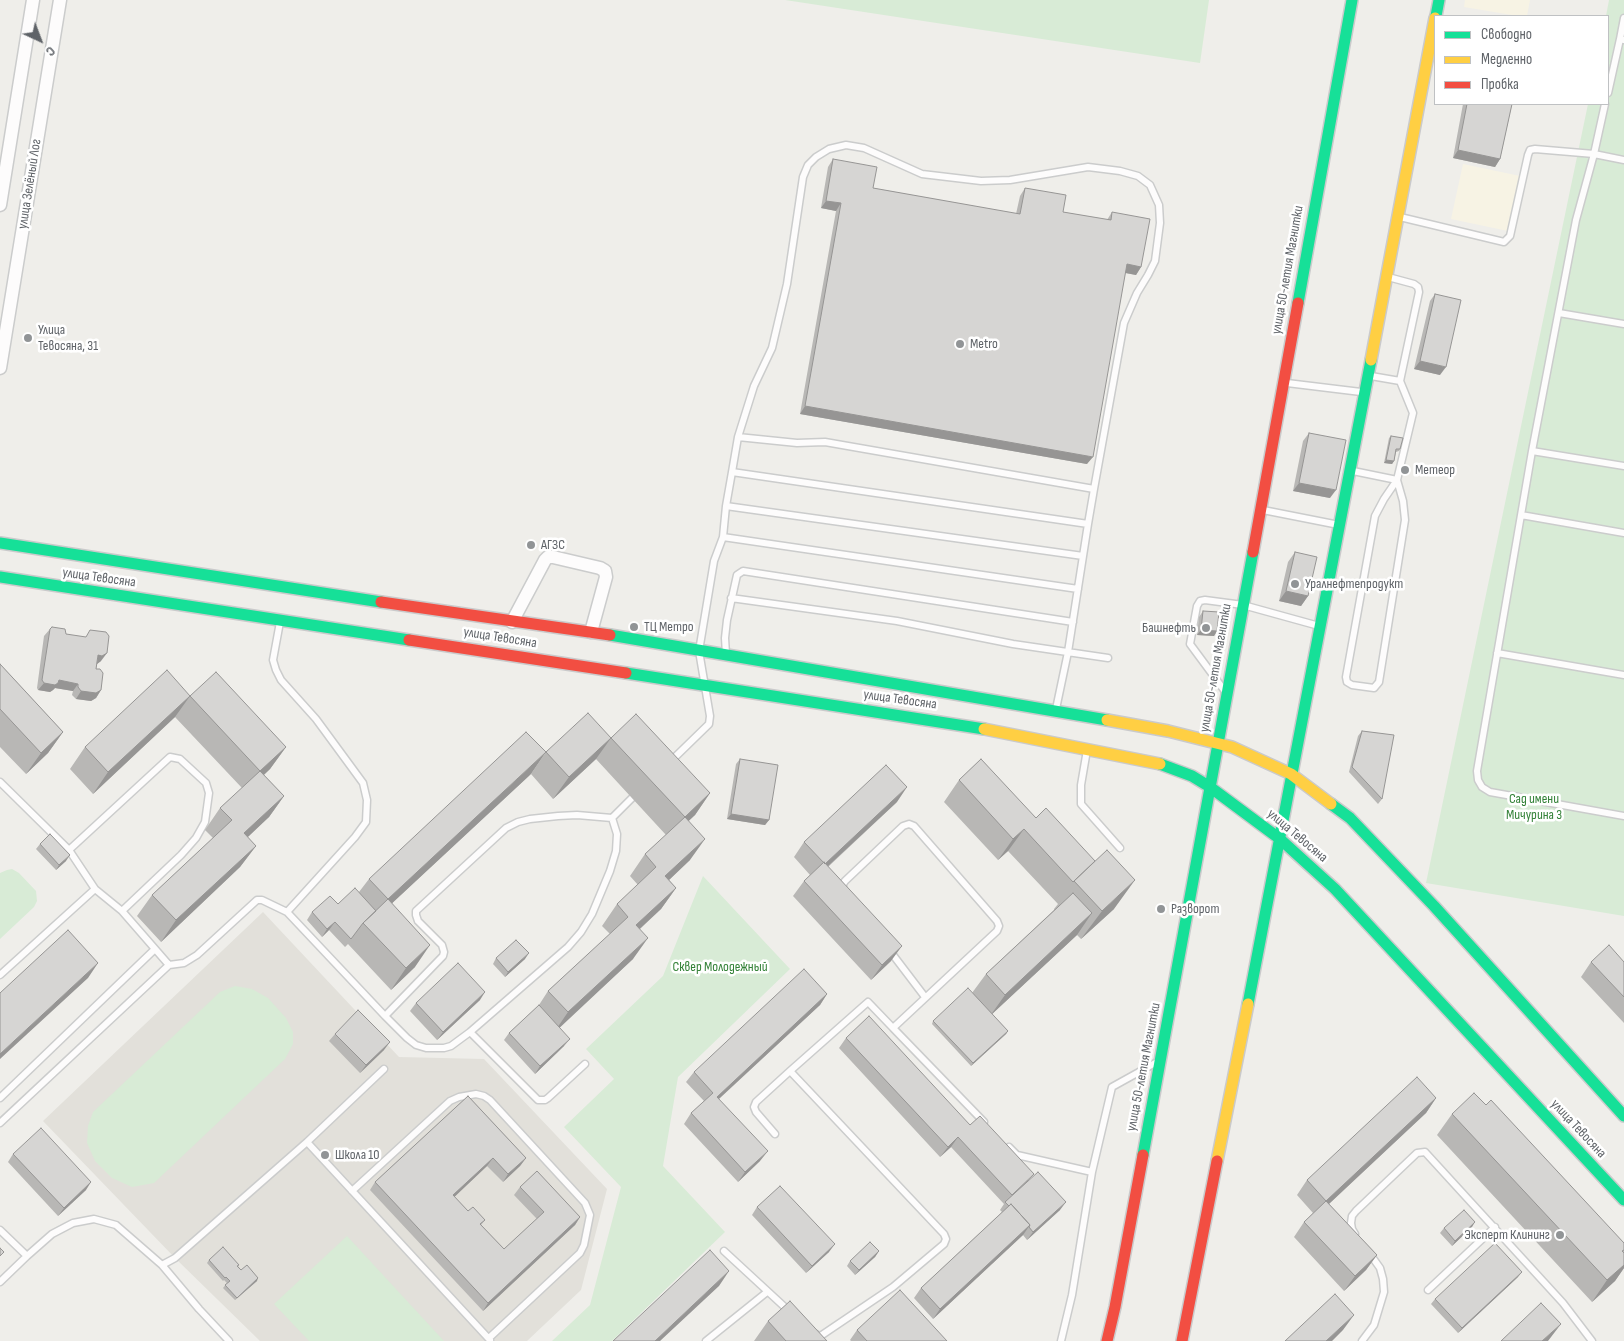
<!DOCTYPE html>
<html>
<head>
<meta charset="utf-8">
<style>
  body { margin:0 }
  #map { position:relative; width:1624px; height:1341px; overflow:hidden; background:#efeeea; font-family:"Sofia Sans Condensed",sans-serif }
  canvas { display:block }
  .legend { position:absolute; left:1434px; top:15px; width:175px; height:90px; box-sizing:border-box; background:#fff; border:1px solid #bfc1c3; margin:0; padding:6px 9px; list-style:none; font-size:15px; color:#5f6368 }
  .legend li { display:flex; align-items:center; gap:10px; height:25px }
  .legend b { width:25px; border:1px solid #bfc1c3 }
  .north { position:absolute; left:15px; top:15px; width:50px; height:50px; -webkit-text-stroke:4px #fff; paint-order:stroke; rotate:137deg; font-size:14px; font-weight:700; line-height:20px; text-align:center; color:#5f6368 }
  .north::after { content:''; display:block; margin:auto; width:18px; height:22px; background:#5f6368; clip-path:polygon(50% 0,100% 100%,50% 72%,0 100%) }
</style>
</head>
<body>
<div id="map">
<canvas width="1624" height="1341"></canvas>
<ul class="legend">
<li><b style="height:6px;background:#16e098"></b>Свободно</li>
<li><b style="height:6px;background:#ffcf43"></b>Медленно</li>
<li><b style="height:6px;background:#f24e42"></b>Пробка</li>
</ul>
<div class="north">С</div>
</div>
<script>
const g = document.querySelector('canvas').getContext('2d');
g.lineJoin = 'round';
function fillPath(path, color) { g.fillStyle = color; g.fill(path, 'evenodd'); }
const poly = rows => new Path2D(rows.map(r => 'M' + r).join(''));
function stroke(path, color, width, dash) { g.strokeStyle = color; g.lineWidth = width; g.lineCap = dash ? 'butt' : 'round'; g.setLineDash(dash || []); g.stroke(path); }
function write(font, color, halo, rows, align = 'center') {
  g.font = font + ' "Sofia Sans Condensed",sans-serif'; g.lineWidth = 5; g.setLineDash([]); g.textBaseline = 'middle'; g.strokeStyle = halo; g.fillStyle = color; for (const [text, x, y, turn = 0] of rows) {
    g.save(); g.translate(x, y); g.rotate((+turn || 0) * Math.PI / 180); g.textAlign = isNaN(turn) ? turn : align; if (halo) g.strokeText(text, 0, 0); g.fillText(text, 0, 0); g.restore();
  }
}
const commercial = poly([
  [1465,0,1530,0,1527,16,1518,16,1464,7],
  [1463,164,1520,176,1508,231,1451,219]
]);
const education = poly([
  [263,912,399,1057,484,1059,607,1189,581,1290,527,1341,260,1341,175,1258,43,1121]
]);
const green = poly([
  [785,0,1209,0,1200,63],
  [1609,0,1624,0,1624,916,1426,883,1588,104,1608,104,1608,16,1606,16],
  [12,869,19,873,36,891,37,901,34,907,0,939,0,873,7,870],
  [703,876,790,969,678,1077,663,1166,725,1232,612,1341,552,1341,590,1305,621,1187,564,1127,614,1079,586,1049,663,976],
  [235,986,252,989,268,998,286,1018,293,1032,293,1044,285,1059,154,1183,132,1187,112,1178,95,1161,87,1143,88,1126,93,1112,220,992],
  [347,1236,444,1341,309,1341,274,1304]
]);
const lane = poly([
  [1620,39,1624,18],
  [1608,93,1620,39,1624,40],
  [1605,104,1594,154,1624,160],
  [1400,217,1504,242,1510,236,1528,155,1530,150,1535,149,1594,154,1576,220,1532,451,1477,771,1478,780,1482,787,1490,792,1624,816],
  [1559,313,1624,324],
  [1371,376,1400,381,1419,292,1418,287,1414,284,1388,277],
  [1287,383,1361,392],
  [738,437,754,386,772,348,787,284,803,177,808,165,816,157,829,149,846,145,864,148,922,174,981,181,1010,180,1088,167,1120,171,1138,176,1150,185,1159,205,1160,223,1155,261,1148,275,1137,293,1124,323,1094,489],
  [1532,451,1624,466],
  [1353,471,1397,480,1413,413,1400,381],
  [732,472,738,437,797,443,825,442,1094,489,1088,524],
  [1397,480,1403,501,1405,520,1379,682,1374,688,1352,685,1347,682,1346,677,1375,516,1384,499,1397,480],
  [726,506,723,537,1078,589],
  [1263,510,1339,525],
  [1521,515,1624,533],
  [731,598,897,621,1013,644,1108,658],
  [1497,653,1624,675],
  [726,654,725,638,727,620,737,575,743,571,1073,622],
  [1224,690,1190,644,1197,606,1200,601,1205,600,1243,605,1319,626],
  [1056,709,1068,652,1088,524,732,472,726,506,1083,556],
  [1087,750,1081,785,1081,804,1120,848],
  [671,761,709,724,710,716,699,651,714,561,723,537],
  [0,782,69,850,170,757,180,759,206,783,209,793,205,822,196,838,181,855,122,911,169,965,0,1123],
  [69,850,95,889,122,911],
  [843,889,843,884,845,881,903,826,909,824,914,826,997,921,999,926,997,931,893,1028,984,1122],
  [287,912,385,1016,443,956,444,952,442,945,418,921,416,915,416,911,506,828,518,822,530,819,558,816,577,815,612,818,632,798],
  [890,951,925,997],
  [169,965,184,963,197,955,257,900,262,900,287,912,355,837,366,822,367,800,363,783,316,719,281,680,276,670,273,660,280,622],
  [0,975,95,889],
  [385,1016,407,1038,416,1045,426,1048,444,1048,451,1046,470,1032,568,947,581,932,592,914,610,871,616,851,617,834,612,818],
  [470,1032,538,1100,545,1100,548,1098,585,1064],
  [790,1071,944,1234,946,1239,944,1244,893,1287,819,1337,816,1334],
  [0,1098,155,949],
  [775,1134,756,1112,754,1107,756,1102,790,1071,868,1002,893,1028],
  [307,1142,490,1340],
  [1009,1147,1017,1155,1092,1172],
  [352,1191,450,1101,459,1097,476,1094,484,1096,490,1100,585,1203,590,1215,584,1245,580,1253,489,1338],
  [0,1230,27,1256,52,1234,73,1223,94,1219,116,1225,162,1265,199,1309,229,1341],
  [1355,1234,1352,1229,1351,1223,1352,1216,1356,1211,1417,1153,1425,1152,1563,1303,1592,1341],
  [724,1251,789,1311],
  [162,1265,175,1258,307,1142,384,1069],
  [0,1282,27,1256],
  [1428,1290,1495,1227],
  [706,1341,767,1292],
  [1061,1341,1072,1295,1092,1172,1112,1087,1157,1062],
  [1362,1341,1374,1325,1384,1292,1383,1279,1380,1268,1370,1254]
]);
const street = poly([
  [0,205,33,0],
  [0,368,60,0],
  [512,622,545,560,548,557,553,557,600,568,605,571,606,577,591,632]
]);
const fast = poly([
  [1436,16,1439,0],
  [1298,303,1352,0],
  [0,543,381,602],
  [0,577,409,640],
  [610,635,1107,720],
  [626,673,984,729],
  [1160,764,1192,776,1210,787,1280,839,1335,889,1624,1200],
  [1331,804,1350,818,1434,906,1624,1116],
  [1248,1004,1371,360],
  [1143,1155,1253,552]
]);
const slow = poly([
  [1371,360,1435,18],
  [1107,720,1168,731,1232,747,1291,774,1331,804],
  [984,729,1160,764],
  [1217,1161,1248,1004]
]);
const jam = poly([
  [1253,552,1298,303],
  [381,602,610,635],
  [409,640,626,673],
  [1107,1341,1115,1307,1143,1155],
  [1182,1341,1217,1161]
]);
const wall = poly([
  [1463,104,1512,104,1500,159,1495,167,1453,158],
  [833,159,873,188,1016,214,1020,196,1025,188,1063,212,1107,220,1112,212,1141,267,1136,275,1125,273,1087,464,800,414,836,211,821,208,828,167],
  [1435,294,1440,375,1414,369,1430,301],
  [1309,433,1330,498,1293,491,1303,441],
  [1391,436,1400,449,1399,451,1396,452,1394,461,1392,464,1384,463,1389,438],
  [1295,552,1308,596,1301,606,1279,601,1288,562],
  [1203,611,1217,631,1214,636,1197,635,1199,617],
  [50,629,66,634,101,661,97,664,96,669,101,690,96,698,91,701,76,699,72,695,73,691,55,688,53,690,50,692,38,690,37,688,44,636],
  [0,664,63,732,48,753,26,774,0,747],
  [190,696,175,717,93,794,70,769,85,747],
  [190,696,286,747,270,769,264,775,284,796,269,817,247,837,256,846,240,867,161,942,137,916,152,895,213,838,205,830,220,808,242,788,175,717],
  [1362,731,1382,799,1378,804,1349,772,1358,736],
  [611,738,710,793,695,815,688,821,690,860,669,880,676,888,661,909,640,929,633,959,559,1027,564,1046,535,1074,504,1040,509,1033,539,1005,548,991,610,934,602,926,617,904,638,885,630,876,645,854,666,835,596,759,553,799,531,774,546,752],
  [740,759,769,820,765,825,727,819,736,764],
  [981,759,1114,909,1081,939,1077,935,992,1014,1008,1031,1006,1034,971,1066,932,1024,933,1021,972,993,986,974,1054,910,1054,909,1058,904,1008,851,998,860,944,802,959,780],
  [531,774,392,903,415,967,391,990,348,944,345,947,329,930,322,937,307,920,312,912,338,904,359,892,369,879],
  [897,802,828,867,891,961,871,980,793,896,804,881,810,875,794,857,804,842],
  [40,844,66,861,56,870,36,849],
  [496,958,525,959,505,977,493,964],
  [1591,962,1624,962,1624,1023,1581,977],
  [827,994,820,1005,719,1099,760,1161,738,1182,684,1124,691,1113,704,1101,686,1082,694,1072],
  [480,1000,437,1040,410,1011,416,1003],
  [335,1034,384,1050,360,1073,329,1041],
  [846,1038,970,1125,1060,1210,1027,1240,1023,1235,933,1319,914,1298,921,1288,1002,1212,1000,1210,1004,1204,951,1147,940,1157,839,1048],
  [468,1096,526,1158,520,1166,503,1182,487,1166,454,1197,468,1211,485,1220,481,1225,504,1249,537,1219,514,1195,520,1187,580,1217,575,1225,483,1311,370,1190,375,1182],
  [1436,1098,1426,1113,1329,1204,1377,1255,1366,1270,1344,1291,1294,1237,1304,1222,1313,1213,1297,1195,1307,1180],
  [1486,1105,1624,1243,1624,1268,1615,1281,1592,1302,1437,1135,1452,1114],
  [13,1154,86,1190,58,1216,8,1162],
  [757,1207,829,1252,806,1273,752,1215],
  [1472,1227,1452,1246,1440,1233,1444,1228],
  [879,1251,875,1257,855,1275,847,1266,850,1261],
  [209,1260,238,1266,241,1270,257,1281,235,1300,223,1288,227,1283,224,1280,223,1281,207,1263],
  [1518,1277,1458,1333,1431,1304,1435,1299],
  [768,1321,827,1341,754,1341],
  [857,1330,947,1341,851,1341,850,1340]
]);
const shadedWall = poly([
  [1458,150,1500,159,1495,167,1453,158],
  [826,201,841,203,836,211,821,208],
  [1127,264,1141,267,1136,275,1121,272],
  [1420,361,1446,367,1440,375,1414,369],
  [805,406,1093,457,1087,464,800,414],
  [1386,460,1394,461,1392,464,1384,463],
  [1299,483,1336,490,1330,498,1293,491],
  [1286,591,1308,596,1301,606,1279,601],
  [1201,630,1217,631,1214,636,1197,635],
  [107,653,101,661,97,664,98,655],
  [59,680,78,684,73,691,55,688,53,690,50,692,38,690,44,683],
  [101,690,96,698,91,701,76,699,81,691],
  [190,696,175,717,93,794,108,772],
  [63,732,48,753,26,774,41,753],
  [611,738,596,759,553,799,569,777],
  [286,747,270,769,245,792,260,771],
  [546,752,531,774,373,921,388,899],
  [907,787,897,802,814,879,825,864],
  [710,793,695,815,670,839,685,817],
  [284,796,269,817,229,855,244,833],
  [731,814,769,820,765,825,727,819],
  [1024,829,1008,851,998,860,1013,839],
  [705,839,690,860,650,898,665,876],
  [256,846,240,867,161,942,176,920],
  [70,855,66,861,56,870,59,865],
  [1135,880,1114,909,1081,939,1102,911],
  [676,888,661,909,621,946,636,925],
  [1092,913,1077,935,990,1016,1005,995],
  [335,922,329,930,322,937,327,929],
  [648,938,633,959,553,1034,568,1012],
  [430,945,415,967,391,990,406,968],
  [902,946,891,961,871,980,882,965],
  [529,953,525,959,505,977,508,972],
  [98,963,88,978,0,1059,0,1054],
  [485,992,480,1000,437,1040,443,1032],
  [827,994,820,1005,710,1107,717,1097],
  [1008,1031,1006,1034,971,1066,973,1063],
  [570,1039,564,1046,535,1074,540,1066],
  [390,1042,384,1050,360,1073,366,1065],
  [1436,1098,1426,1113,1316,1216,1326,1201],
  [958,1137,951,1147,940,1157,948,1147],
  [768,1151,760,1161,738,1182,745,1172],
  [493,1158,487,1166,448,1203,453,1195],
  [526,1158,520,1166,503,1182,508,1174],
  [91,1182,86,1190,58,1216,64,1208],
  [1066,1202,1060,1210,1027,1240,1033,1232],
  [580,1217,575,1225,483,1311,488,1303],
  [1475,1222,1472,1227,1452,1246,1455,1241],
  [1030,1225,1023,1235,933,1319,940,1309],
  [835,1244,829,1252,806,1273,812,1266],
  [879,1251,875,1257,855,1275,859,1270],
  [1377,1255,1366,1270,1344,1291,1355,1276],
  [1624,1265,1624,1268,1615,1281,1592,1302,1607,1280],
  [729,1271,719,1286,660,1341,655,1341],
  [1522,1272,1518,1277,1458,1333,1462,1328],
  [258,1278,257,1281,235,1300,237,1298],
  [1354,1315,1343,1330,1332,1341,1326,1341],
  [1561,1324,1548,1341,1542,1341]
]);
const building = poly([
  [1467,104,1512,104,1500,159,1458,150,1467,104],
  [833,159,877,167,873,188,1020,214,1025,188,1066,195,1063,212,1111,220,1112,212,1150,219,1141,267,1127,264,1093,457,805,406,841,203,826,201,833,159],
  [1435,294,1461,300,1446,367,1420,361,1435,294],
  [1309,433,1346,440,1336,490,1299,483,1309,433],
  [1391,436,1403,438,1400,449,1396,449,1394,461,1386,460,1391,436],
  [1295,552,1317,557,1308,596,1286,591,1295,552],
  [1203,611,1219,612,1217,631,1201,630,1203,611],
  [52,627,65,629,66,634,86,637,90,630,106,632,109,636,107,653,102,656,98,655,96,669,100,669,103,673,101,690,96,693,81,691,78,687,78,684,59,680,58,683,55,685,44,683,42,680,50,629,52,627],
  [0,664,63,732,41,753,0,709,0,664],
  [167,670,190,696,108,772,85,747,167,670],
  [216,672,286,747,260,771,190,696,216,672],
  [588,713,611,738,569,777,546,752,588,713],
  [636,714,710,793,685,817,611,738,636,714],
  [1362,731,1394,735,1382,799,1352,767,1362,731],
  [526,732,546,752,388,899,430,945,406,968,363,923,388,899,369,879,526,732],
  [740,759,778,765,769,820,731,814,740,759],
  [981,759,1036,818,1046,808,1095,861,1073,882,1024,829,1013,839,959,780,981,759],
  [886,765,907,787,825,864,804,842,886,765],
  [260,771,284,796,244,833,256,846,176,920,152,895,232,820,220,808,260,771],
  [685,817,705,839,665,876,676,888,636,925,648,938,568,1012,548,991,628,917,617,904,656,867,645,854,685,817],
  [50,834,70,855,59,865,40,844,50,834],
  [1107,850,1135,880,1102,911,1074,881,1107,850],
  [824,862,902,946,882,965,804,881,824,862],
  [355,888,376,911,363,923,351,939,335,922,327,929,312,912,330,896,338,904,355,888],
  [1073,893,1092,913,1005,995,986,974,1073,893],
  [68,930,98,963,0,1054,0,993,68,930],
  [516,940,529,953,508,972,496,958,516,940],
  [1609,945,1624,962,1624,997,1591,962,1609,945],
  [458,963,485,992,443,1032,416,1003,458,963],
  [804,969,827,994,717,1097,768,1151,745,1172,691,1113,713,1093,694,1072,804,969],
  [968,988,1008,1031,973,1063,933,1021,968,988],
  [539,1005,570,1039,540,1066,509,1033,539,1005],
  [358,1010,390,1042,366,1065,335,1034,358,1010],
  [869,1016,970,1125,980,1116,1034,1174,1012,1195,958,1137,948,1147,846,1038,869,1016],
  [1417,1077,1436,1098,1326,1201,1307,1180,1417,1077],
  [1474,1093,1486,1105,1491,1100,1624,1243,1624,1250,1622,1251,1624,1253,1624,1265,1607,1280,1452,1114,1474,1093],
  [468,1096,526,1158,508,1174,493,1158,453,1195,468,1211,473,1207,485,1220,480,1224,504,1249,544,1212,520,1187,537,1171,580,1217,488,1303,375,1182,468,1096],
  [41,1128,91,1182,64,1208,13,1154,41,1128],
  [1038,1172,1066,1202,1033,1232,1029,1227,1030,1225,1011,1204,1009,1206,1005,1202,1038,1172],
  [780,1186,835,1244,812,1266,757,1207,780,1186],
  [1326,1201,1377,1255,1355,1276,1304,1222,1326,1201],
  [1011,1204,1030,1225,940,1309,921,1288,1011,1204],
  [1464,1210,1475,1222,1455,1241,1444,1228,1464,1210],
  [870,1242,879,1251,859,1270,850,1261,870,1242],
  [1495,1243,1522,1272,1462,1328,1435,1299,1495,1243],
  [223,1247,239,1265,237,1266,241,1270,247,1265,258,1278,237,1298,225,1285,230,1281,226,1277,225,1278,209,1260,223,1247],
  [0,1248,4,1252,0,1256,0,1248],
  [710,1250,729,1271,655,1341,613,1341,710,1250],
  [900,1290,947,1341,867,1341,857,1330,900,1290],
  [1335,1294,1354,1315,1326,1341,1285,1341,1335,1294],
  [790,1301,827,1341,786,1341,768,1321,790,1301],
  [1541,1303,1561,1324,1542,1341,1501,1341,1541,1303]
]);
const markers = [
  [28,338,5,"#919496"],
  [960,344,5,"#919496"],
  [1405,470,5,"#919496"],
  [531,545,5,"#919496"],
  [1295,584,5,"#919496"],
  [634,627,5,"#919496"],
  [1206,628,5,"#919496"],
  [1161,909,5,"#919496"],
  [325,1155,5,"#919496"],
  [1560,1235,5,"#919496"]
];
const streetNames = [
  ["улица Зелёный Лог",30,184,-81],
  ["улица 50-летия Магнитки",1288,270,-80],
  ["улица Тевосяна",99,578,8],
  ["улица Тевосяна",500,638,9],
  ["улица 50-летия Магнитки",1216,668,-80],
  ["улица Тевосяна",900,700,8],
  ["улица Тевосяна",1297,836,40],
  ["улица 50-летия Магнитки",1144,1067,-79],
  ["улица Тевосяна",1578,1129,47]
];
const poiNames = [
  ["Улица",38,330],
  ["Тевосяна, 31",38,346],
  ["Metro",970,344],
  ["Метеор",1415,470],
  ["АГЗС",541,545],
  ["Уралнефтепродукт",1305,584],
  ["ТЦ Метро",644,627],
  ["Башнефть",1196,628,"right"],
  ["Разворот",1171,909],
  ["Школа 10",335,1155],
  ["Эксперт Клининг",1550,1235,"right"]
];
const parkNames = [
  ["Сад имени",1534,799],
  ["Мичурина 3",1534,815],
  ["Сквер Молодежный",720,967]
];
fillPath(commercial, '#f7f3e4');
fillPath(education, '#e2e0da');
fillPath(green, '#d8ebd6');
stroke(lane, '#cbcccc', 9);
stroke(street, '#cbcccc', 15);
stroke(fast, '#cacacb', 14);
stroke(slow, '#cacacb', 14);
stroke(jam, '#cacacb', 14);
stroke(lane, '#fdfcfc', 6);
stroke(street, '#fdfcfc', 12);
stroke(fast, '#16e098', 11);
stroke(slow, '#ffcf43', 11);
stroke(jam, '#f24e42', 11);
fillPath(wall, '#b8b7b5');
fillPath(shadedWall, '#969594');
fillPath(building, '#d6d5d3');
stroke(building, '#969594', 1);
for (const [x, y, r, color] of markers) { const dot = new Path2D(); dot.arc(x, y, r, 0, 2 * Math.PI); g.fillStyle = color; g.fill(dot); stroke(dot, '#fff', 2); }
write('14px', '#5f6368', '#fff', streetNames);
write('14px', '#5f6368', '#fff', poiNames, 'left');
write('14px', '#348238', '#fff', parkNames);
</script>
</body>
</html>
